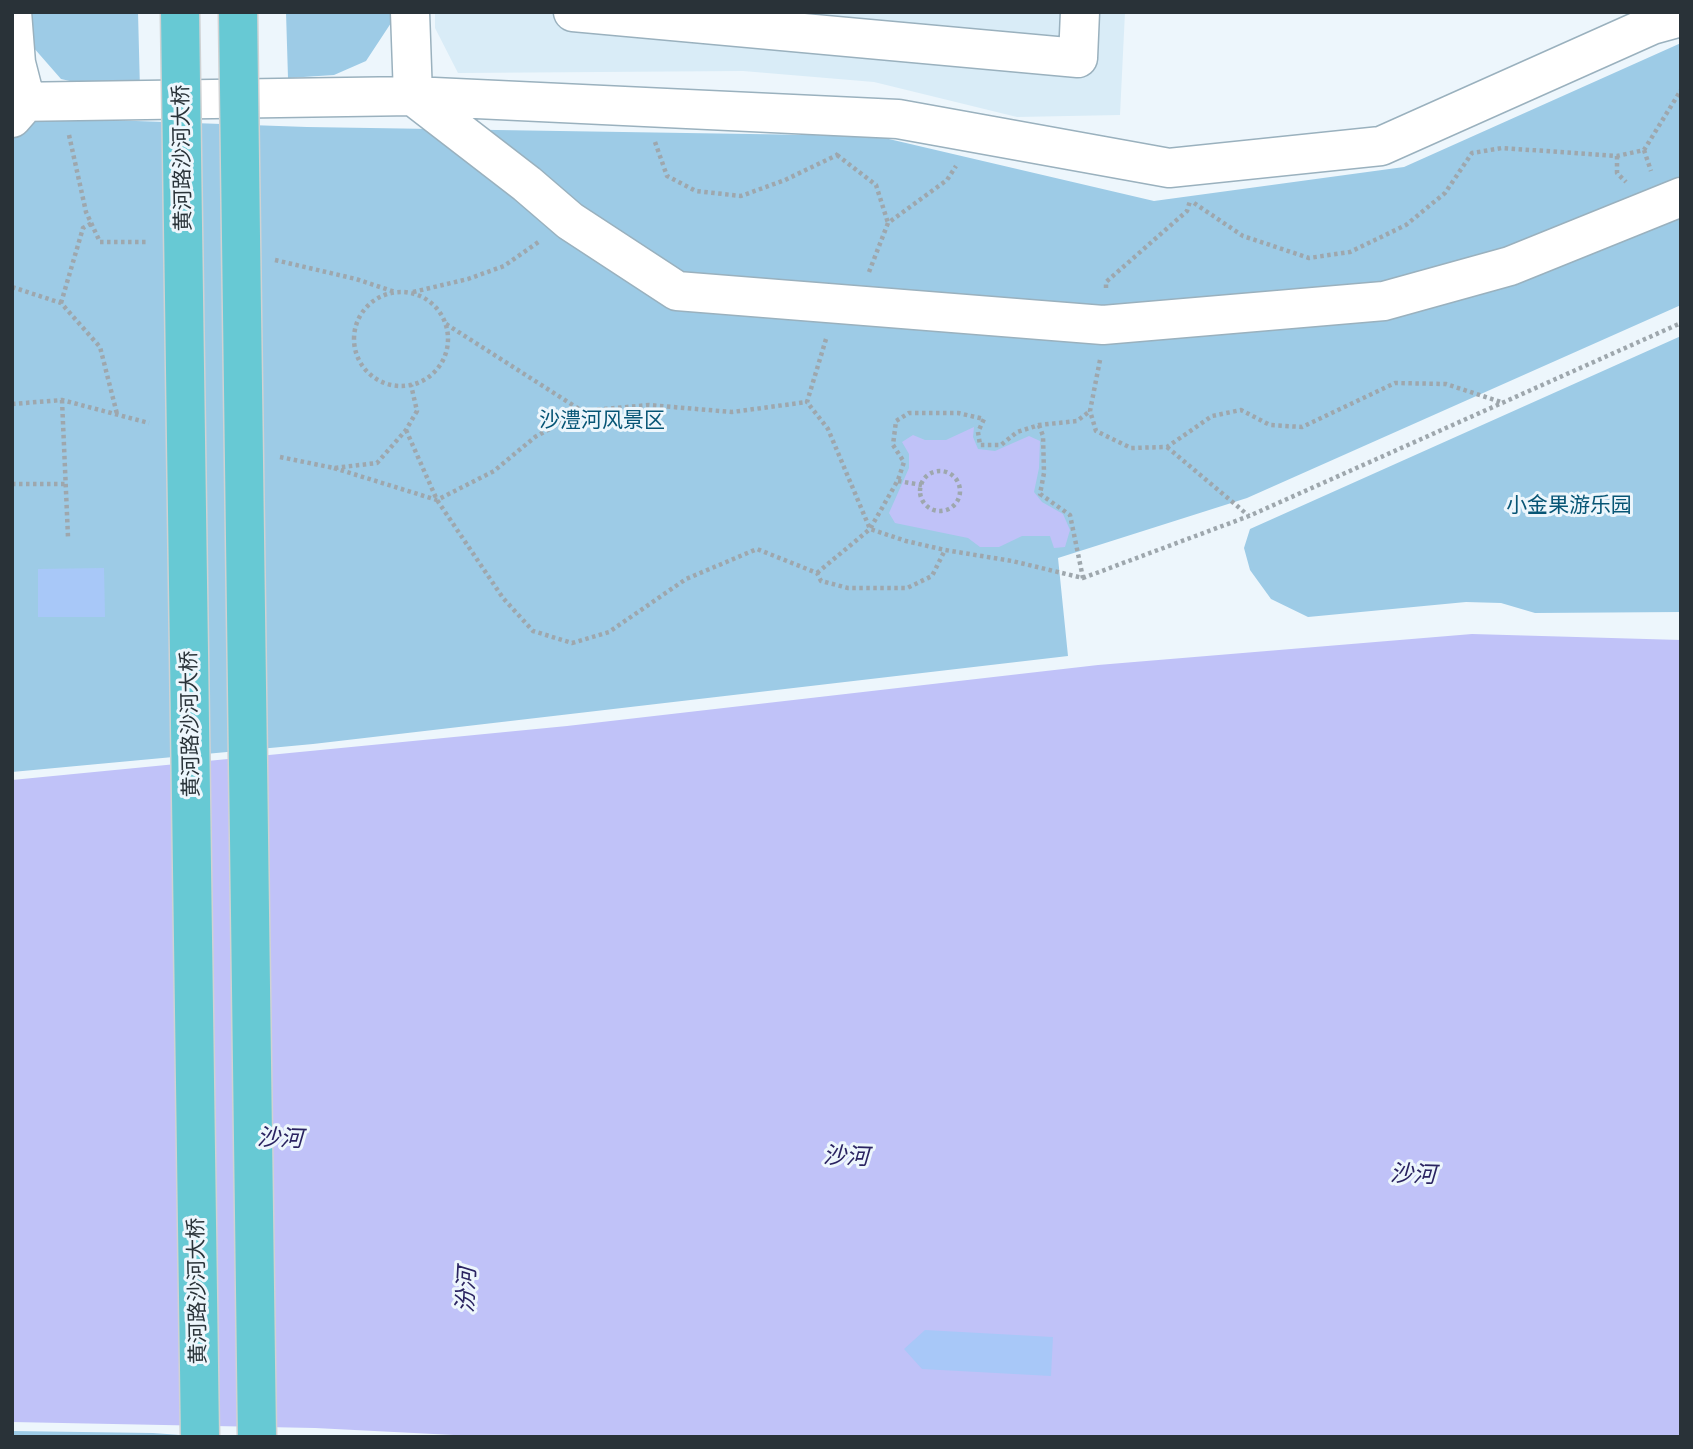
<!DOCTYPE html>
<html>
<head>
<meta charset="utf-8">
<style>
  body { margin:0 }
  #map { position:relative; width:1693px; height:1449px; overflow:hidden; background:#edf6fc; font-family:"Exo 2",sans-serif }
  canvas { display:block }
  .frame { position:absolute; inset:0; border:14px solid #293238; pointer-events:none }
</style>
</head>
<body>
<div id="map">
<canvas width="1693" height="1449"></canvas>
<div class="frame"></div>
</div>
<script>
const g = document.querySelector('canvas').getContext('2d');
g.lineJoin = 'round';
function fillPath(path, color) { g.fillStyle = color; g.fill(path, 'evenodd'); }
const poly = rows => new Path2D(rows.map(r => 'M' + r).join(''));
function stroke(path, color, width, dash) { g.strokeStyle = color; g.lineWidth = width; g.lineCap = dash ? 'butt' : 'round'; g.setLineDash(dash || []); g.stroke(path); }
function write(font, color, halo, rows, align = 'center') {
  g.font = font + ' "Exo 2","Noto Sans SC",sans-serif'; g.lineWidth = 6; g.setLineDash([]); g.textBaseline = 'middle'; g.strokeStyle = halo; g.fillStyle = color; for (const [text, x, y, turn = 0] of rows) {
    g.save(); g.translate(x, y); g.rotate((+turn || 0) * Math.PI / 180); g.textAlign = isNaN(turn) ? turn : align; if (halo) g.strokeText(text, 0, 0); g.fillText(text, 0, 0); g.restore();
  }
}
const built = poly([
  [435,12,1125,12,1120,115,1017,117,874,82,743,71,458,73,435,28]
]);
const green = poly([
  [32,12,138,12,140,90,109,90,61,79,33,47],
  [286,12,390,12,391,23,366,61,334,75,288,78],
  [1681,43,1681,305,1247,498,1058,558,1068,656,313,744,12,772,12,82,51,118,307,127,876,136,1154,201,1404,167],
  [1681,336,1681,612,1535,613,1501,603,1466,602,1308,617,1271,599,1250,570,1244,548,1250,529],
  [12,1431,153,1433,208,1437,12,1437]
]);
const water = poly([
  [974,427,973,437,978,449,995,451,1029,436,1040,441,1039,468,1034,492,1042,502,1063,514,1070,530,1065,547,1054,548,1050,536,1022,536,999,547,980,547,968,538,895,523,889,513,909,468,909,454,902,442,913,435,925,440,946,440],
  [1472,634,1681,640,1681,1437,493,1437,315,1428,12,1422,12,780,567,726,1098,665]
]);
const building = poly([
  [104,568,105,617,38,617,38,569],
  [925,1330,1053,1337,1051,1376,922,1369,904,1349]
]);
const path = poly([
  [69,135,86,212,100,242,147,242],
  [655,142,667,176,696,191,741,196,785,180,837,155,839,152],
  [1644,150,1651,171],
  [837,155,876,185,888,223],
  [1617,156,1617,173,1626,182],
  [1194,203,1243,236,1309,258,1350,252,1406,225,1445,193,1472,153,1502,148,1617,156,1644,150,1681,90],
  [275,260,356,279,395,292],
  [869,272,888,223,947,180,956,166],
  [12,287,61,303,100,347,117,414],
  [1106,288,1106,282,1187,211,1190,201],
  [413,292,468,279,504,266,540,241],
  '354 339a47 47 0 1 1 94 0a47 47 0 1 1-94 0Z',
  [61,303,83,228,92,223],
  [446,324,582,411],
  [826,339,807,402,828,429,870,529,906,541,945,550],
  [1100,360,1090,411,1096,431,1131,448,1167,447,1212,416,1241,410,1270,425,1302,427,1395,383,1446,384,1504,403],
  [62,400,68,537],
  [12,404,62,400,149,423],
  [1039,425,1043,436,1044,473,1040,494,1070,515,1083,578],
  [406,430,437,500,503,598,533,631,572,643,609,632,686,579,757,549,817,573,821,581,848,588,907,588,932,576,945,550,1012,561,1083,578,1249,516,1681,323],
  [1167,447,1249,516],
  [280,457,334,468,377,463,406,430,417,411,411,385],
  [334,468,437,500,494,471,535,437,582,411,649,405,732,412,807,402],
  '920 491a20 20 0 1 1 40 0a20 20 0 1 1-40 0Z',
  [898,481,922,485],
  [12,484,66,484],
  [817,573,870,529,898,480,904,462,893,445,896,421,909,413,958,413,984,419,978,432,980,445,1001,445,1017,432,1039,425,1077,421,1090,411]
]);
const minor = poly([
  [410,12,413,96],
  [573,12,1078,58,1080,12],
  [413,96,527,184,570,221,677,291,1103,325,1384,301,1510,266,1681,197],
  [12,102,413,96,898,119,1169,168,1381,146,1652,25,1681,17],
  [12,118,26,102,16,63,12,12]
]);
const majorBridge = poly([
  [180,12,200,1437],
  [238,12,257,1437]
]);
const streetNames = [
  ["黄河路沙河大桥",182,158,-91],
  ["黄河路沙河大桥",190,724,-91],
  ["黄河路沙河大桥",197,1291,-91]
];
const parkNames = [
  ["沙澧河风景区",602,420],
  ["小金果游乐园",1569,505]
];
const waterNames = [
  ["沙河",280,1138,2],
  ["沙河",846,1156,2],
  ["沙河",1413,1174,2],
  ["汾河",466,1290,-87]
];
fillPath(built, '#d9ecf7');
fillPath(green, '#9dcbe6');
fillPath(water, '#c0c2f8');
fillPath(building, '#a8c8f8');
stroke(minor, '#9ab1be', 41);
stroke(path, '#9ea7ad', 4.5, [3.5, 3.5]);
stroke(minor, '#fff', 38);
stroke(majorBridge, '#d0d2d3', 41, []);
stroke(majorBridge, '#67c9d4', 38);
write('21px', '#293238', '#edf6fc', streetNames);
write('21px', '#075575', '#edf6fc', parkNames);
write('italic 23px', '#2a2361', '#edf6fc', waterNames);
</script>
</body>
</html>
